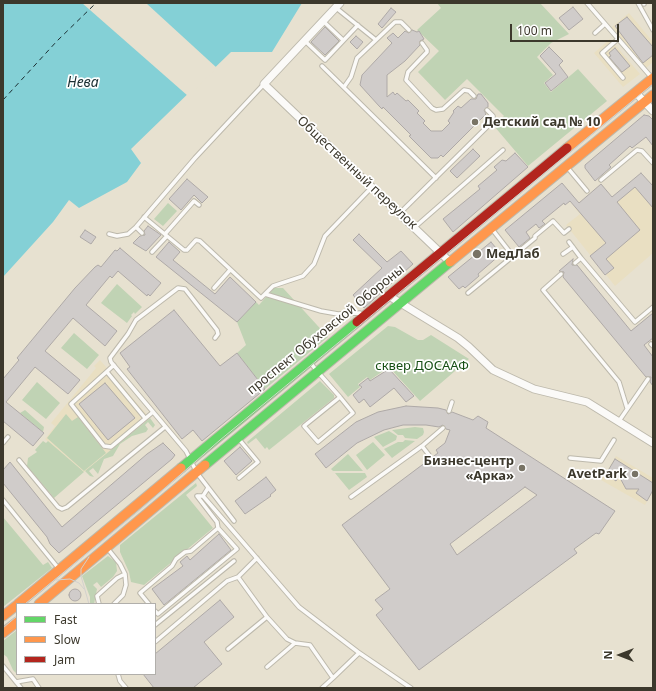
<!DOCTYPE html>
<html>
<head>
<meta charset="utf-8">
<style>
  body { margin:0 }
  #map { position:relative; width:656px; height:691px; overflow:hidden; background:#e7e1d0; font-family:"Noto Sans",sans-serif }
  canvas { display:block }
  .frame { position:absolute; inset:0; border:4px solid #3c382c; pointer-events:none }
  .legend { position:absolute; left:16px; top:603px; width:140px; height:72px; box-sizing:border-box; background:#fff; border:1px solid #b1afab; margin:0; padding:5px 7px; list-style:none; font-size:12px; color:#3c382c }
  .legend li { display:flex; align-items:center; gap:8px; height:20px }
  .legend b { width:20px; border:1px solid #b1afab }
  .north { position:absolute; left:600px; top:635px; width:40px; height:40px; -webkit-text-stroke:3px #fff; paint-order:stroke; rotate:270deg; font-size:11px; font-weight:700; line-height:16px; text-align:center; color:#3c382c }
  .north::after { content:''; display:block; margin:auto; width:14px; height:18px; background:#3c382c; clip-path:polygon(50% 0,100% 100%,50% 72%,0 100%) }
  .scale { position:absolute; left:510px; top:24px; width:109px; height:18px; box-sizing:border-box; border:2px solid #3c382c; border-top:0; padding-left:5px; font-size:12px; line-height:14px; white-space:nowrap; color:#3c382c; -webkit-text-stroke:3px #fff; paint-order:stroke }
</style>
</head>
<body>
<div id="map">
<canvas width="656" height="691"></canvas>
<div class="frame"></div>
<ul class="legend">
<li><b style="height:5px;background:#63d668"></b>Fast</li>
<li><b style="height:5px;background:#ff974d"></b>Slow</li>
<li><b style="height:5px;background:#b3261e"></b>Jam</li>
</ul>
<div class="north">N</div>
<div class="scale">100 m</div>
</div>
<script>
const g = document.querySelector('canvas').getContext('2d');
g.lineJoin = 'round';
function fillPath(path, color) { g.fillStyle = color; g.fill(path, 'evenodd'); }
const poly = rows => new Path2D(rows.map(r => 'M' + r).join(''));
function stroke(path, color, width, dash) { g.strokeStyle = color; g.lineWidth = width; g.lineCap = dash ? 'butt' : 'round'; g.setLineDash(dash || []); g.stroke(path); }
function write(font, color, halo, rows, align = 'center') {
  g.font = font + ' "Noto Sans",sans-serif'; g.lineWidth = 3.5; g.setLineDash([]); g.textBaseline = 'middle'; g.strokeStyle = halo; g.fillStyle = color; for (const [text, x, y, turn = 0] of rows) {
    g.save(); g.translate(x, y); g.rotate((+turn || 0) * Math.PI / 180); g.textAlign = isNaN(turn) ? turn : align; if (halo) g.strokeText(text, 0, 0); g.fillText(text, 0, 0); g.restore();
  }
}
const built = poly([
  [629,13,653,42,653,62,646,68,612,27],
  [610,39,640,74,623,87,594,53],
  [641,173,653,186,653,253,615,286,566,225,580,214,574,207,601,184,612,197],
  [100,360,150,418,84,472,45,439,55,426,51,423,96,368,94,366],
  [616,456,653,478,653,491,645,505,601,480]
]);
const green = poly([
  [437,3,540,3,569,34,551,43,537,57,553,75,544,83,551,92,578,69,607,101,528,166,494,126,504,116,467,79,445,100,418,72,439,51,417,30,441,8],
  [168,203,177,211,163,226,154,219],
  [117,284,142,307,135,314,134,312,131,315,132,316,127,323,101,303],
  [274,288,283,288,328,337,265,389,237,353,246,345,237,322,256,302,259,305],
  [388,326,395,327,418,340,423,340,431,335,469,359,420,401,389,367,370,380,367,377,358,384,360,387,348,397,329,374],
  [74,333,99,355,87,369,61,348],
  [320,381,334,395,334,398,269,450,267,447,265,449,256,438,248,444,247,442],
  [37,382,60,403,46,419,22,400],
  [25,410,44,427,43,432,20,413],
  [66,414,72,421,78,417,106,453,84,471,47,438],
  [150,418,155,425,153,428,148,422,145,425,148,429,146,432,132,436,120,444,113,456,104,459,98,474,93,468,89,471,94,477,90,476,85,471],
  [415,427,423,428,424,432,423,435,417,439,405,438,403,435,398,435,392,430],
  [389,431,397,436,396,440,383,447,374,437],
  [405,440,415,441,392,458,384,449,398,442,403,442],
  [43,441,46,443,48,441,84,472,54,498,27,466,28,458,37,452,35,450],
  [373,442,385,455,367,470,356,455],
  [348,454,363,471,333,471,331,469],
  [335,473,365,473,367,477,349,490],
  [196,483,197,486,186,495,213,528,144,585,131,582,129,572,120,552,120,545],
  [3,517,43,565,48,562,52,568,3,607],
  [108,556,116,562,117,571,113,577,101,587,97,582,93,585,97,589,94,604,90,604,90,597,82,576],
  [17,630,17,674,19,674,18,675,13,670,7,657,3,654,3,641]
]);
const water = poly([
  [3,3,302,3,272,52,231,52,131,149,141,163,127,182,79,208,69,200,53,222,3,277]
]);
const pier = poly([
  [82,3,146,3,217,68,188,96]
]);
const ferry = poly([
  [3,100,57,41,96,3]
]);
const building = poly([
  [573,7,583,19,569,30,559,18,573,7],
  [391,8,396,12,382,28,378,24,391,8],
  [627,17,653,47,653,55,643,63,615,26,627,17],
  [325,27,339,41,325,55,311,42,325,27],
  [412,30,417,32,419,31,424,39,420,41,420,45,405,61,387,75,387,97,393,92,395,95,397,93,406,101,408,100,419,111,417,113,425,121,423,123,431,131,442,131,450,123,448,121,454,112,453,111,458,106,461,108,471,99,476,99,478,94,481,94,488,103,488,107,484,110,486,114,443,157,441,155,438,158,431,158,409,136,411,135,383,107,382,109,379,106,360,85,362,75,392,43,387,38,393,33,398,38,405,31,409,33,412,30],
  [356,36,363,42,357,49,350,42,356,36],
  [549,47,563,61,559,65,568,77,551,91,545,83,556,74,540,56,549,47],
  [615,48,630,66,622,72,609,57,611,56,609,53,615,48],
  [644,115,649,116,653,120,653,146,646,137,632,148,630,146,609,165,611,167,595,181,585,168,585,165,644,115],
  [473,149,480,156,457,178,450,171,473,149],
  [515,153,528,167,453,232,443,219,480,189,478,186,497,170,494,167,502,160,506,161,515,153],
  [641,173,653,186,653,208,635,187,617,202,640,230,606,259,614,268,605,275,590,256,606,243,570,201,565,205,564,203,542,221,545,224,539,228,536,224,526,232,530,238,519,247,505,230,562,183,579,203,601,184,612,197,641,173],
  [187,179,208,197,202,203,194,195,181,210,169,199,187,179],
  [148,226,161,235,146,251,133,243,140,236,145,235,144,231,148,226],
  [85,230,96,237,91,244,80,237,85,230],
  [359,234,387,262,401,251,413,264,364,308,353,295,382,268,353,240,359,234],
  [169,242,180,252,173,260,215,294,230,277,256,302,237,322,156,257,169,242],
  [491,242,501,254,478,274,479,276,465,288,463,286,459,289,448,277,491,242],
  [120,248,161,283,150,296,148,294,147,296,118,271,112,278,110,276,86,305,117,331,105,346,73,318,45,351,80,380,68,394,35,367,6,402,44,433,33,446,3,421,3,379,19,360,17,358,75,288,95,267,98,265,101,267,115,250,117,251,120,248],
  [573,259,572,265,577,265,631,331,653,313,653,338,644,345,653,357,653,386,650,382,651,377,646,377,563,277,564,272,559,271,573,259],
  [174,310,220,366,237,353,265,389,202,441,193,430,182,439,127,369,130,367,120,353,174,310],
  [389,369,414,396,406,402,394,388,370,407,364,399,359,403,353,395,362,387,359,385,368,378,370,381,389,369],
  [105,383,135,418,108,440,79,404,105,383],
  [406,406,438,408,446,410,448,414,452,412,473,420,478,416,488,422,486,428,615,511,599,534,596,533,574,549,577,553,419,670,376,615,383,609,375,600,390,589,342,525,438,453,436,450,445,443,450,430,446,429,443,425,439,427,426,425,403,425,384,430,357,443,326,468,315,454,356,422,378,412,406,406],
  [525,487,537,495,457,555,450,544,525,487],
  [163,443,175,455,172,459,59,553,50,544,47,537,3,483,3,470,10,462,62,527,147,454,163,443],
  [240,447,252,461,236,475,224,461,240,447],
  [615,459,653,483,653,490,647,501,636,493,639,489,626,489,619,476,616,481,606,474,615,459],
  [266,477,276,490,270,495,271,496,245,514,235,501,266,477],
  [219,534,231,550,164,605,152,589,183,566,180,562,187,556,190,560,219,534],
  '69 595a6 6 0 1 1 12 0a6 6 0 1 1-12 0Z',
  [220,600,234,617,204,642,222,664,193,688,154,688,143,674,155,674,155,654,220,600]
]);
const lane = poly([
  [587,3,652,78],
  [638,3,653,30],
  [644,3,644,4],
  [335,7,376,40],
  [323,21,343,40],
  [595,33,605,24],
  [618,39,602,53,623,78],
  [305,41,325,60,358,25],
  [422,43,427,50,427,52,408,72,406,80,432,108,436,110,443,109,464,90,469,91,474,96],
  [322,66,436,178],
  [344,87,351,77,357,58,395,22,401,22,409,30],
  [567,167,587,191],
  [601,180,637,150,642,151,653,163],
  [400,213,493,121,493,116,487,110],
  [144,217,184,250,187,250,196,240,200,241,261,298,265,294],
  [136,227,142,233],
  [415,227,503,150],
  [492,229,513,256],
  [109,234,117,236,128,234,136,227,195,158,264,84],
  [165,234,194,201,199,205],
  [569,242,581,258],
  [152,252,167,236],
  [563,254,573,247],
  [575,263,581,258,635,322,653,307],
  [561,274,543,290,619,382,627,408],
  [214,288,230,270],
  [468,293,535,238,535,236,553,221,564,233,569,229],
  [362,316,360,313,338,314,321,311,265,294,273,286,303,276,314,264,325,236,372,187],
  [215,338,218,334,217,330,185,289,178,288,136,320,128,334,110,358,111,362,186,451,197,473,234,521],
  [651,344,653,346],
  [309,361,317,371,340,397,353,413,318,442,304,426,340,397],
  [114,365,71,404,104,446,111,447,153,412],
  [107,372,145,418],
  [449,411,452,402],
  [619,421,648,379],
  [238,438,258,462,239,478],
  [3,443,8,437],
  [422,446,429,455],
  [570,458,601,461,614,440],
  [19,460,58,507,62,509,67,507,165,427],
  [197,496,203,496,208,488],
  [203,496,299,607,358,652,411,688],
  [351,497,422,446,443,428],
  [3,500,59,569],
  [108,549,120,564,125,574,126,585,123,595,114,604],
  [99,604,97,596,117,578,125,574],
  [149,604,140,593,172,566,176,559,185,552,191,551,218,528],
  [155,611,158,614,237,549,218,528,217,522,197,496],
  [267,617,287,639,295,643,310,645,333,678,322,688],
  [155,625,234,561],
  [155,642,227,581,238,577,257,558],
  [228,649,267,617,238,577],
  [3,666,21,688],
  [267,667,295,643],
  [118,674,120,681,126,688],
  [333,678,359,653],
  [16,682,33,679,39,688]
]);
const street = poly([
  [340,3,264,84,450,262],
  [636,93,653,111],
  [389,296,458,338,469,347,493,370,534,389,587,402,653,443]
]);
const fast = poly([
  [205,465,450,262],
  [181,468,357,322]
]);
const slow = poly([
  [567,148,653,78],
  [450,262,653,95],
  [18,604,181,468],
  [39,604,205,465],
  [3,616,17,605],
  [3,633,17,622]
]);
const jam = poly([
  [357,322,567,148]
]);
const tram = poly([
  [56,580,70,579,79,583,84,589],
  [25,604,140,510,220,440,653,84],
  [89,604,81,576,81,569,89,557],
  [3,628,17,616]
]);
const markers = [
  [475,122,4,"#787365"],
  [477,254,5,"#787365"],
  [522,468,4,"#787365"],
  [635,474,4,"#787365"]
];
const poiNames = [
  ["Детский сад № 10",483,122],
  ["МедЛаб",486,254],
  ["Бизнес-центр",514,461,"right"],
  ["«Арка»",514,476,"right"],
  ["AvetPark",627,474,"right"]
];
const streetNames = [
  ["Общественный переулок",357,173,43],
  ["проспект Обуховской Обороны",326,330,-39]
];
const parkNames = [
  ["сквер ДОСААФ",422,366]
];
const waterNames = [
  ["Нева",83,83]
];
fillPath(built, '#e9dfc2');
fillPath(green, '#c0d3b4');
fillPath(water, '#84d0d6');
fillPath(pier, '#e7e1d0');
stroke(ferry, '#1b2f33', 1, [5, 4]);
fillPath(building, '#d0ccca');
stroke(building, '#aea9a7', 1);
stroke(lane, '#bdb9ac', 5.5);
stroke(street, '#bdb9ac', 9);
stroke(fast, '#bdb9ac', 11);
stroke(slow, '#bdb9ac', 11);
stroke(jam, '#bdb9ac', 11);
stroke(lane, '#fbfaf8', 3.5);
stroke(street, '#fbfaf8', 7);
stroke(fast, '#63d668', 9);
stroke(slow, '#ff974d', 9);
stroke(jam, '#b3261e', 9);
stroke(tram, '#d3d1cd', 1);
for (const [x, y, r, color] of markers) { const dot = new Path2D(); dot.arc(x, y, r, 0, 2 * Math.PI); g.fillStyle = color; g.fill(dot); stroke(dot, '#fff', 1.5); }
write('bold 13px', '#3c382c', '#fff', poiNames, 'left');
write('13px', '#3c382c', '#fff', streetNames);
write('13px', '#174f15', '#fff', parkNames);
write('italic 14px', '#1b2f33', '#fff', waterNames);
</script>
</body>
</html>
